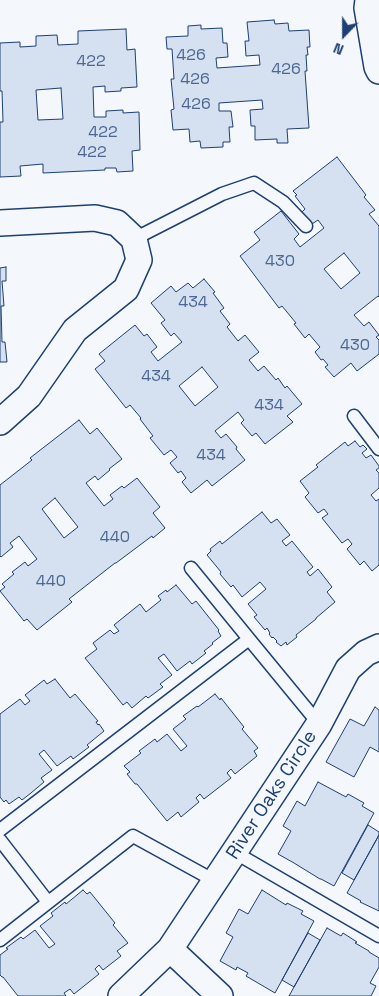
<!DOCTYPE html>
<html>
<head>
<meta charset="utf-8">
<style>
  body { margin:0 }
  #map { position:relative; width:379px; height:996px; overflow:hidden; background:#f4f7fb; font-family:"Space Grotesk",sans-serif }
  canvas { display:block }
  .north { position:absolute; left:319px; top:10px; width:50px; height:50px; -webkit-text-stroke:4px #f4f7fb; paint-order:stroke; rotate:202deg; font-size:14px; font-weight:700; line-height:20px; text-align:center; color:#1d3f73 }
  .north::after { content:''; display:block; margin:auto; width:18px; height:22px; background:#1d3f73; clip-path:polygon(50% 0,100% 100%,50% 72%,0 100%) }
</style>
</head>
<body>
<div id="map">
<canvas width="379" height="996"></canvas>
<div class="north">N</div>
</div>
<script>
const g = document.querySelector('canvas').getContext('2d');
g.lineJoin = 'round';
function fillPath(path, color) { g.fillStyle = color; g.fill(path, 'evenodd'); }
const poly = rows => new Path2D(rows.map(r => 'M' + r).join(''));
function stroke(path, color, width, dash) { g.strokeStyle = color; g.lineWidth = width; g.lineCap = dash ? 'butt' : 'round'; g.setLineDash(dash || []); g.stroke(path); }
function write(font, color, halo, rows, align = 'center') {
  g.font = font + ' "Space Grotesk",sans-serif'; g.lineWidth = 4; g.setLineDash([]); g.textBaseline = 'middle'; g.strokeStyle = halo; g.fillStyle = color; for (const [text, x, y, turn = 0] of rows) {
    g.save(); g.translate(x, y); g.rotate((+turn || 0) * Math.PI / 180); g.textAlign = isNaN(turn) ? turn : align; if (halo) g.strokeText(text, 0, 0); g.fillText(text, 0, 0); g.restore();
  }
}
const building = poly([
  [274,20,275,24,288,23,289,31,309,30,310,47,307,47,308,55,306,55,307,71,305,71,309,128,287,129,288,143,277,143,277,139,255,140,255,126,251,126,250,110,263,109,262,100,219,103,219,111,231,111,233,127,229,127,230,142,223,142,223,147,201,148,200,141,190,142,189,129,173,130,171,110,174,109,171,79,174,79,172,49,167,49,166,37,188,36,188,26,201,25,201,29,222,28,223,43,227,43,228,57,216,58,217,68,260,65,259,55,246,56,245,41,249,41,247,22,274,20],
  [126,29,127,50,135,49,137,87,121,88,121,91,105,92,105,86,93,87,94,117,106,117,106,111,123,110,123,113,139,112,140,150,132,151,133,171,117,172,116,168,105,168,105,170,43,173,43,164,20,166,21,176,0,177,0,122,3,122,2,91,0,91,0,43,20,42,20,47,36,46,36,36,57,35,58,45,78,44,78,31,126,29],
  [61,88,63,119,38,120,36,90,61,88],
  [337,157,366,195,364,197,375,210,369,214,379,226,379,297,378,296,354,315,364,326,369,322,379,335,376,337,379,340,379,354,357,371,351,363,334,377,325,367,328,365,323,359,321,360,315,352,320,347,309,334,305,338,294,324,296,323,282,306,279,308,240,256,260,240,254,232,281,211,299,234,294,239,300,247,324,228,318,220,312,224,302,212,305,209,295,196,297,195,293,191,337,157],
  [344,253,360,273,341,289,324,269,344,253],
  [6,267,6,281,2,281,4,306,1,306,2,342,5,342,7,362,0,362,0,268,6,267],
  [204,279,215,292,213,293,224,308,220,311,230,324,227,327,238,341,245,335,259,352,249,360,258,371,264,366,276,380,278,378,285,388,287,386,302,404,287,416,293,422,265,444,256,433,252,436,241,423,244,420,238,412,215,431,221,438,226,434,237,447,236,449,245,460,212,486,207,480,191,493,182,482,186,478,181,471,178,473,170,463,177,457,171,450,164,455,150,438,153,436,140,419,141,418,130,405,126,408,95,369,105,361,99,354,135,325,144,336,147,334,157,347,151,352,158,361,182,342,174,333,171,336,161,323,165,320,151,303,171,286,176,292,188,283,193,288,204,279],
  [202,367,218,387,195,406,179,386,202,367],
  [79,420,90,434,97,428,122,459,109,469,110,470,98,480,95,476,86,483,104,506,113,499,110,495,122,486,124,488,137,478,160,507,153,513,165,528,153,538,152,536,116,563,115,563,69,599,72,602,37,630,27,619,24,621,0,591,5,587,2,584,14,574,12,572,25,562,28,566,37,559,19,536,10,543,13,547,1,557,0,556,0,485,32,460,30,458,79,420],
  [55,498,78,527,64,538,42,509,55,498],
  [355,441,360,447,363,445,367,449,362,453,366,458,371,455,379,466,379,468,376,470,379,473,379,488,371,495,376,501,379,499,379,565,372,571,364,561,360,565,347,549,352,544,348,539,342,543,322,518,328,514,324,509,318,513,305,497,309,493,300,481,318,467,316,465,345,442,348,446,355,441],
  [262,512,271,523,277,519,290,535,282,541,286,546,292,541,313,567,307,572,310,576,318,569,332,587,327,592,335,602,316,618,316,619,296,635,297,637,287,645,286,642,281,646,276,642,277,641,273,637,272,638,269,634,270,633,267,628,265,630,254,617,257,615,248,604,266,589,260,582,242,597,233,585,231,587,220,574,221,572,207,555,211,551,210,549,220,541,222,544,262,512],
  [176,585,192,604,196,601,219,630,218,631,221,636,212,643,213,644,204,651,206,653,192,664,190,661,177,671,164,654,158,658,172,675,160,684,163,687,148,698,146,696,132,708,127,702,123,705,85,658,97,649,93,643,110,630,114,634,119,631,114,625,140,604,146,612,161,600,158,596,166,590,167,592,176,585],
  [55,679,70,698,75,694,98,721,96,722,98,725,99,724,104,731,87,745,89,747,73,759,71,756,57,766,44,750,39,754,52,770,41,778,44,782,31,793,22,800,19,797,9,804,6,800,4,802,0,797,0,714,20,699,25,705,30,701,25,695,44,680,47,684,55,679],
  [215,694,220,700,221,698,244,727,242,729,258,748,254,751,257,756,235,774,231,769,227,773,231,778,204,799,200,794,196,798,199,802,181,817,178,812,167,821,137,784,135,784,127,774,130,772,124,766,141,753,139,751,155,739,157,742,167,734,181,751,187,746,173,729,186,719,183,716,197,706,198,707,215,694],
  [375,707,379,710,379,752,370,747,354,777,326,762,350,719,364,726,375,707],
  [318,782,346,797,348,794,364,803,362,806,374,813,334,886,321,879,320,879,294,863,278,854,291,831,283,826,297,801,305,806,318,782],
  [368,825,379,832,379,835,354,880,342,873,368,825],
  [379,835,379,911,360,902,361,901,347,893,379,835],
  [83,890,87,894,90,892,115,923,113,925,128,943,117,951,121,956,103,970,99,965,95,969,99,974,74,994,70,989,64,993,66,996,18,996,3,977,2,977,0,975,0,955,8,949,6,948,21,937,23,939,35,930,49,948,55,944,40,926,53,916,51,913,65,902,66,904,83,890],
  [262,890,286,905,287,903,303,911,301,914,314,921,275,993,246,976,248,973,237,967,236,970,220,961,233,937,226,933,239,909,248,914,262,890],
  [327,928,341,936,343,933,357,942,355,943,369,951,369,952,379,958,379,967,370,983,376,986,371,996,289,996,327,928],
  [308,933,320,940,294,987,282,980,308,933]
]);
const service = poly([
  [134,239,222,194,254,183,283,202,306,226],
  [354,416,379,449],
  [191,568,249,639],
  [0,830,249,639,319,724],
  [0,840,48,902],
  [234,852,379,936],
  [0,940,133,836,215,881]
]);
const minor = poly([
  [368,0,367,8,377,67,379,71],
  [0,223,95,218,117,223,134,239,139,260,126,289,75,330,29,396,0,422],
  [170,949,220,996],
  [121,996,170,949,319,724,348,669,366,653,379,647]
]);
const numberNames = [
  ["426",191,56],
  ["422",91,62],
  ["426",286,70],
  ["426",195,80],
  ["426",196,105],
  ["422",103,133],
  ["422",92,153],
  ["430",280,262],
  ["434",193,303],
  ["430",355,346],
  ["434",156,377],
  ["434",269,406],
  ["434",211,456],
  ["440",115,538],
  ["440",51,582]
];
const streetNames = [
  ["River Oaks Circle",272,795,-57]
];
fillPath(building, '#d5e0f0');
stroke(building, '#1d3f73', 1);
stroke(service, '#1d3f73', 15);
stroke(minor, '#1d3f73', 28);
stroke(service, '#f4f7fb', 12);
stroke(minor, '#f4f7fb', 25);
write('16px', '#4b6792', null, numberNames);
write('19px', '#1d3f73', '#f4f7fb', streetNames);
</script>
</body>
</html>
